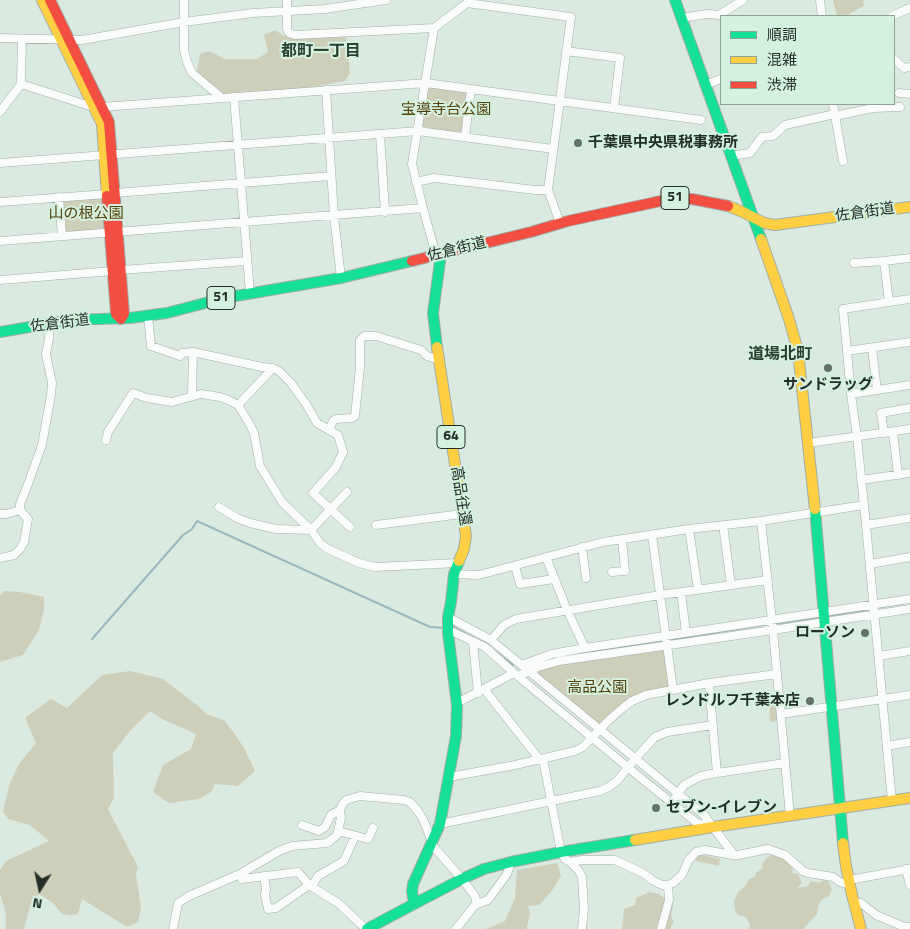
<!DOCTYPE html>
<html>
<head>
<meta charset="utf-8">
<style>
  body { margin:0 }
  #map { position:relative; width:910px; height:929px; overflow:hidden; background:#daeae0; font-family:"Titillium Web","Noto Sans JP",sans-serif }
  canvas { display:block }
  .legend { position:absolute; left:720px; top:15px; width:175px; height:90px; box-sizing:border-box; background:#d4f0de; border:1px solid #8ea295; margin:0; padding:6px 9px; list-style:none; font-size:15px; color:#242e28 }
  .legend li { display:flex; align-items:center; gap:10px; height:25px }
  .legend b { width:25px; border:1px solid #8ea295 }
  .north { position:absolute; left:15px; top:864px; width:50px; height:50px; -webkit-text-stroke:4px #d4f0de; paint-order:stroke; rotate:190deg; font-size:14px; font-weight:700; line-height:20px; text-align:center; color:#242e28 }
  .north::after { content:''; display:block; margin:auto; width:18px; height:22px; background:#242e28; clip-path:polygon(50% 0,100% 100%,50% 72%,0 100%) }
</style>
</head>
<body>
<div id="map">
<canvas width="910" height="929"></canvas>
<ul class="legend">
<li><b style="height:6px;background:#16e098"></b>順調</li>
<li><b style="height:6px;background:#ffcf43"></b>混雑</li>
<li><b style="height:6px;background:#f24e42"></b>渋滞</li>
</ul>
<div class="north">N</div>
</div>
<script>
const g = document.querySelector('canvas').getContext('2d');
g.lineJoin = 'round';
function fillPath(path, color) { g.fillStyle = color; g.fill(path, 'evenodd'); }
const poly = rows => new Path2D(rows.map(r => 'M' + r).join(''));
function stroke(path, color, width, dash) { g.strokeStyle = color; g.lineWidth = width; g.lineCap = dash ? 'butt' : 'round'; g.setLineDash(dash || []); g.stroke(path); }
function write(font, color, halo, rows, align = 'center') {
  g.font = font + ' "Titillium Web","Noto Sans JP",sans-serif'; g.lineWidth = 4; g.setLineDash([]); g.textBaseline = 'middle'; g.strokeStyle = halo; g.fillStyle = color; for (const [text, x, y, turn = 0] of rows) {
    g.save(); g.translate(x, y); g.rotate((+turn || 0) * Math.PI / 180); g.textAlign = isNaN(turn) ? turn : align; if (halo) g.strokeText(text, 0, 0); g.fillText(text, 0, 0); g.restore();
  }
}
const green = poly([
  [833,0,863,0,864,6,849,14,849,16,837,16],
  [275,30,284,36,346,36,350,73,345,81,302,89,224,95,197,71,200,54,209,51,225,59,257,59,268,52,264,35],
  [433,87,466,91,470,94,463,131,460,134,425,129,422,126,428,89],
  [99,196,103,199,105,226,103,229,65,233,62,199],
  [5,591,20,592,44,597,44,610,39,630,23,655,0,662,0,595],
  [665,648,671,687,645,692,599,727,537,676,538,670,560,663],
  [130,671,163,679,198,706,208,715,224,720,234,733,244,748,255,771,238,786,215,784,211,792,199,799,169,803,153,792,163,765,191,749,196,734,162,719,150,711,130,731,113,753,114,798,108,809,138,867,136,874,141,908,138,922,127,927,82,899,78,914,72,915,62,914,53,903,39,894,32,899,24,929,6,929,6,913,0,894,0,870,6,861,49,841,30,825,8,819,3,811,10,783,19,764,36,743,25,718,51,699,67,708,102,675],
  [776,704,778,721,770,722,769,705],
  [774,853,792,864,793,868,792,873,798,874,802,883,797,888,808,886,811,881,819,883,824,880,829,882,832,890,828,897,821,900,818,906,817,914,803,929,749,929,750,925,746,917,738,915,735,911,734,901,738,892,745,886,749,879,755,877,756,873,763,868,762,864,770,855],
  [700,854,720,859,719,866,693,860],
  [557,863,561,876,551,892,539,905,528,906,530,914,527,927,527,929,486,929,505,921,515,898,517,870],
  [649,892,659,894,673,905,671,916,674,922,670,929,622,929,624,909,635,905,636,898]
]);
const stream = poly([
  [876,608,906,603],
  [827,616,872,609],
  [775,624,820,617],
  [452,627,454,627,472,637],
  [92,639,183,535,192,529,197,521,430,627,445,628],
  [669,640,770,624],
  [493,650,513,665],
  [570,655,664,641],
  [541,662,563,656]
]);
const street = poly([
  [184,0,184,50,187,62,192,73,222,98],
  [287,0,287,29,289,33,295,35,434,28,471,0],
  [820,0,822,16],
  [467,3,571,17,548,190,560,223],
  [892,16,910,8],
  [681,18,707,14,719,15,743,0],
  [434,28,412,164,423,208,436,255],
  [0,38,82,40,184,22,253,13,325,9,386,0],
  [566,51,620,58,614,108],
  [895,60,904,68,910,67],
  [21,84,93,107],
  [705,85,721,79],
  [326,90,334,216,341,278],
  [899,93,910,94],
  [234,97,250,293],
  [833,104,843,161],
  [102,107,426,83,701,120],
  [0,112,21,84,22,39],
  [835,116,873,108,900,107],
  [380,134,385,212],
  [465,137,471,89],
  [731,156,750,153,762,137,773,136,785,125,835,114],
  [0,163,418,131,553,149],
  [416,182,434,178,535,190,548,190],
  [115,193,331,176],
  [59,197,62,236],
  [0,202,107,194],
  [0,241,423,208],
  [884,261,889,302],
  [854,263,884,261,910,258],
  [121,270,247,261],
  [0,280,113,271],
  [148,316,151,346,180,356,182,353,193,352,262,367,273,368,279,371,291,383,306,404,317,423,338,435,343,452,336,467,313,493,350,527],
  [872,348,877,390],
  [847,351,910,342],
  [851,394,910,385],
  [192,396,193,352],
  [238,405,273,368],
  [329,430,333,421,336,419,352,418,355,416,360,367,360,340,364,336,376,336,421,350,427,356,439,360],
  [893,432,898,475],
  [884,433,881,413,910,408],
  [106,440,108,432,133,393,147,398,172,402,201,394,220,397,228,400,238,405,249,423,254,433,260,466,282,502,311,530,320,543,328,549,359,563,375,567,458,563],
  [808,443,910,429],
  [861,480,910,473],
  [219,507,237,518,250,523,276,529,311,530,347,492],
  [0,514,6,514,20,510],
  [761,521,773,630,790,816],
  [376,525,462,514],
  [723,525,731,585],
  [866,525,910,518],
  [689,529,698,590],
  [652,535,673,689],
  [582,547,586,578],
  [546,557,567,610,585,648],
  [0,558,14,555,20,549,24,542,28,519,20,510,20,504,28,484,42,445,51,395,52,383,46,354,49,339,50,324],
  [870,564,910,557],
  [515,566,520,584,554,579],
  [612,572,625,571,622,539],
  [454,574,479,575,603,542,689,529,761,521,864,505],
  [681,592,686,633],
  [448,617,491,640,704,815,734,855],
  [448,633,453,632,485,647,514,673,642,779,697,823,708,826],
  [491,640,504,625,516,619,660,595,768,580],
  [473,642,478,693],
  [879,656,910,651],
  [521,665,552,654,585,648,910,599],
  [518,676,538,667,559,661,773,630,910,609],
  [709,683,717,773],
  [484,689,540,760],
  [457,703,514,673],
  [781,714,910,695],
  [887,746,910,742],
  [543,759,561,852,565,859,570,862,582,860,615,860,643,873,652,880,662,885,668,885,673,883,682,875,688,861,696,852,705,850,732,855,738,855,768,849,785,855,803,871,808,873,833,877,840,882,850,885],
  [449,777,515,765,575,751,583,747,609,720,624,707,632,701,646,695,709,683,777,674],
  [675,798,684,785,701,776,717,773,785,763],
  [892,801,866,525,857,437,851,394,843,309,910,299],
  [440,824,600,791,609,787,617,781,635,759,655,737,667,732,713,725],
  [302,825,319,831,325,827,331,815,340,810],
  [338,831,368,839,373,828],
  [570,862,579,871,582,877,584,909,582,929],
  [906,869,910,885],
  [264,876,266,889,265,895,268,909,276,908,309,885],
  [242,879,298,872,309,885,338,903,366,929],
  [849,880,910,869],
  [312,886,318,876,344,861,355,836],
  [853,902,861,903,876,915,883,918,902,926,910,927],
  [173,929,178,903,189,896,240,874,279,851,292,846,327,843,331,840,337,835,338,831,341,818,340,810,342,805,346,800,360,796,404,800,410,802,417,810,423,819,434,847,462,879,475,896,477,904],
  [456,929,475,905,488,900,507,874,511,862],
  [661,929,669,900,668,885]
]);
const fast = poly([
  [675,0,761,239],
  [0,332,70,320,130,318,167,313,224,298,341,278,412,261],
  [437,347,433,313,441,254],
  [815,509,843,843],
  [414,904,462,879,484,869,511,862,561,852,635,840],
  [367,929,414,904,412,891,413,884,440,824,456,736,457,705,448,633,448,617,451,602,454,574,459,561]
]);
const slow = poly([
  [42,0,102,124,107,196],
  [728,206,743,212,764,223,775,225,910,207],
  [761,239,789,319,798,351,815,509],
  [437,347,466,536,464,549,459,561],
  [635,840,713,827,910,798],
  [843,843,846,866,852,895,861,929]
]);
const jam = poly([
  [50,0,109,122,124,314,121,319,116,314,107,196],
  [412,261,531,232,568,221,670,199,692,199,728,206]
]);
const markers = [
  [578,143,5,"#647068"],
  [828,368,5,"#647068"],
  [865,633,5,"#647068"],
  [810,701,5,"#647068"],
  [656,808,5,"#647068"]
];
const shields = [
  [675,198,28],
  [221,298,28],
  [451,437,28]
];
const shieldNames = [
  ["51",675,198],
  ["51",221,298],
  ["64",451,437]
];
const parkNames = [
  ["宝導寺台公園",446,110],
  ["山の根公園",86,214],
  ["高品公園",597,688]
];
const poiNames = [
  ["千葉県中央県税事務所",588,143],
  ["サンドラッグ",828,385,"center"],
  ["ローソン",855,633,"right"],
  ["レンドルフ千葉本店",800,701,"right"],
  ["セブン-イレブン",666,808]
];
const streetNames = [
  ["佐倉街道",865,213,-8],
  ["佐倉街道",457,250,-14],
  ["佐倉街道",60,324,-7],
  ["高品往還",460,496,81]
];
const neighbourhoodNames = [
  ["都町一丁目",321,52],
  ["道場北町",780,355]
];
fillPath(green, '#cecfbb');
stroke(stream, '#9bb7be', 2);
stroke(street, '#a2aea7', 9);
stroke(fast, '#a2aea7', 12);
stroke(slow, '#a2aea7', 12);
stroke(jam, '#a2aea7', 12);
stroke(street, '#f9fcfa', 8);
stroke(fast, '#16e098', 10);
stroke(slow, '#ffcf43', 10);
stroke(jam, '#f24e42', 10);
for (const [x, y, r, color] of markers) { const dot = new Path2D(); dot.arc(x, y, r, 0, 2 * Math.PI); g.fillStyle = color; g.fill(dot); stroke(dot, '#d4f0de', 2); }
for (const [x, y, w] of shields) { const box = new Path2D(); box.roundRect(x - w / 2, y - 11.5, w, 23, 4); g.fillStyle = '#d4f0de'; g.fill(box); stroke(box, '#242e28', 1); }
write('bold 14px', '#242e28', null, shieldNames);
write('15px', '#55430e', '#d4f0de', parkNames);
write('bold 15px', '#242e28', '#d4f0de', poiNames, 'left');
write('15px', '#242e28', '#d4f0de', streetNames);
write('bold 16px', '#283f31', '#d4f0de', neighbourhoodNames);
</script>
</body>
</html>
